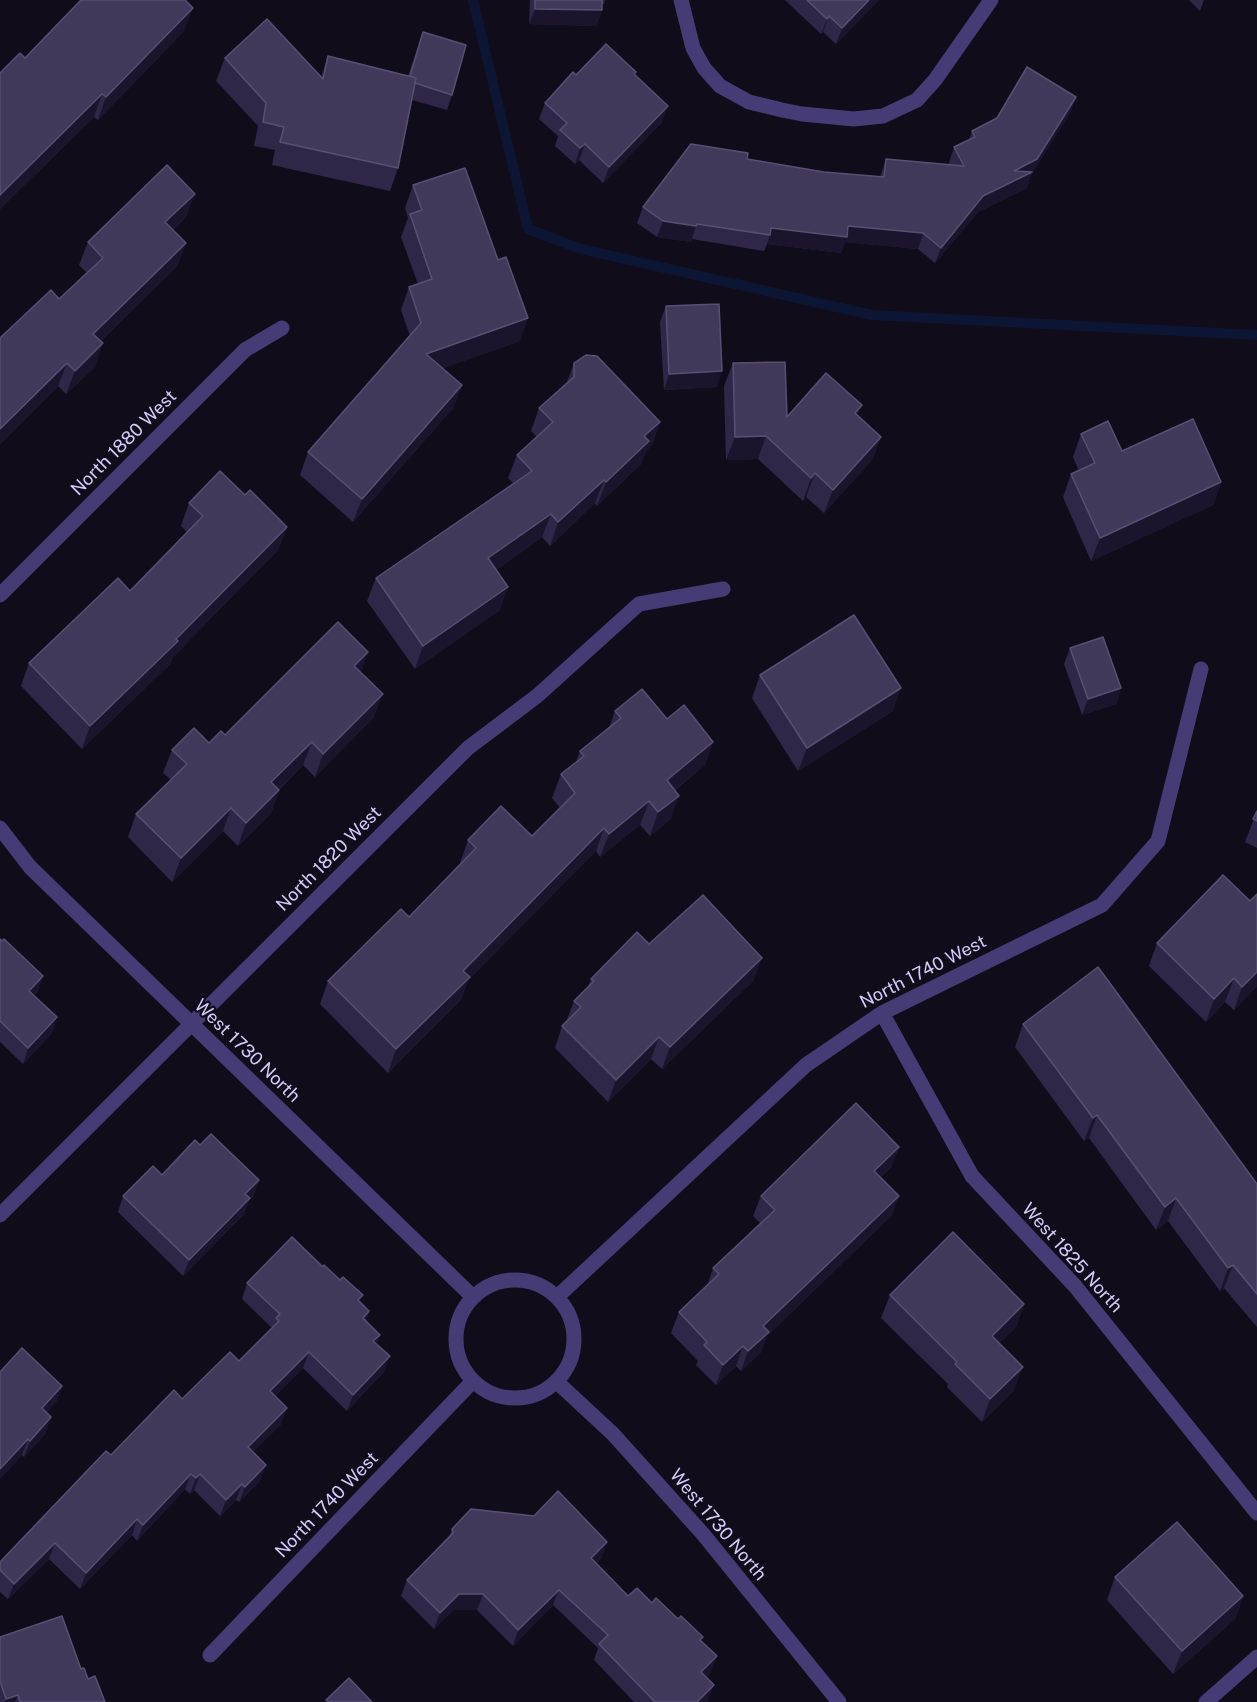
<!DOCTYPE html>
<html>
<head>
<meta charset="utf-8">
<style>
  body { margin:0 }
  canvas { display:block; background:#100c1a }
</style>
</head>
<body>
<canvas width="1257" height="1702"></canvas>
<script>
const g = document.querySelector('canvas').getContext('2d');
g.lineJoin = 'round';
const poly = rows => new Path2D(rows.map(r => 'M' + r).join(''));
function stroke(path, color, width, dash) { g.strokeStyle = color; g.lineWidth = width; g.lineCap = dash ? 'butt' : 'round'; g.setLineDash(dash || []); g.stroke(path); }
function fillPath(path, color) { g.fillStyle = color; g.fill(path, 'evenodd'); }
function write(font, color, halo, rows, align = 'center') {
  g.font = font + ' "Public Sans",sans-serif'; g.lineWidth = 4.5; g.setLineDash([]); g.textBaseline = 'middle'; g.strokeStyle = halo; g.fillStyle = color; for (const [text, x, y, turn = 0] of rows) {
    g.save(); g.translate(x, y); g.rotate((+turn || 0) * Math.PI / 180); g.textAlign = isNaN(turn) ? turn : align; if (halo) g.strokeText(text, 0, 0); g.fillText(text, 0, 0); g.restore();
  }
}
const stream = poly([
  [473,0,528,229,581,249,872,315,1257,335]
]);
const minor = poly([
  [681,0,693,48,704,68,720,86,749,102,782,110,802,114,854,119,883,116,917,100,935,80,991,0],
  [0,595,245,350,282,328],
  [0,828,30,867,473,1297],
  [882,1013,972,1176,1075,1286,1257,1513],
  [0,1215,468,748,537,696,639,604,723,589],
  '456 1339a59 59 0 1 1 118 0a59 59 0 1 1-118 0Z',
  [557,1297,806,1065,882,1013,1102,905,1158,841,1201,669],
  [557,1382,613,1434,703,1534,839,1702],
  [210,1655,473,1381],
  [1206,1702,1257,1657]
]);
const wall = poly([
  [530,0,605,0,604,4,602,4,602,10,596,26,529,24],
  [785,0,879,0,836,44,823,32,821,34],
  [1189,0,1204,0,1200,11],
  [184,31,98,120,94,117,0,209,0,73,25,58],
  [423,32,452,95,447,110,412,100,398,168,390,191,272,165,275,150,254,146,258,126,216,81,225,58,321,77,328,56,408,76],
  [636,72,635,74,662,122,603,183,579,160,575,164,555,146,558,136,539,119,545,103,576,75],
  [1076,97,1070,113,1031,175,1027,188,978,212,935,263,918,249,845,242,841,253,767,244,764,251,692,239,691,242,657,237,637,223,643,207,747,159,824,172,880,177,886,159,950,165,949,163,954,147,969,140,972,131],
  [413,185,520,341,443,368,462,385,453,408,353,522,300,475,308,452,410,336,401,310,409,287,418,284,401,237,408,218,405,208],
  [186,217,173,230,186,243,177,266,101,341,95,367,66,394,58,386,0,444,0,338,59,299,87,273,79,265,88,242],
  [666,306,717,387,664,390,660,322],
  [574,363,660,422,652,445,646,451,641,464,597,506,595,503,550,546,542,537,496,570,500,610,415,669,367,601,376,578,513,483,508,478,517,455,537,437,531,431,539,408,567,382],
  [733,363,787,417,858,416,881,437,872,460,824,513,806,497,803,501,758,459,726,460,724,386],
  [1081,434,1122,451,1221,482,1213,505,1091,561,1063,497,1071,474,1079,471,1073,457],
  [245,495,287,527,278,550,173,657,170,664,82,749,21,686,29,663,130,591,187,532,181,526,189,503],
  [1070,648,1121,688,1116,704,1082,715,1064,664],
  [361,672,374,717,315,777,303,765,279,790,271,813,238,846,223,831,172,882,128,837,136,814,171,780,163,773,172,750,209,743],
  [760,675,893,711,798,771,752,698],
  [615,711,667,719,713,742,705,765,675,790,671,819,650,836,640,825,600,857,596,851,468,980,461,1000,388,1073,320,1004,328,981,409,917,461,864,460,863,468,840,532,836,560,808,552,798,561,774,576,762,580,751,609,728],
  [1257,811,1257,848,1245,842],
  [0,939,43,976,37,992,34,995,57,1017,52,1033,23,1064,0,1042],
  [1157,943,1257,986,1234,1010,1225,1002,1206,1022,1149,966],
  [649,944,754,980,662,1069,651,1059,608,1102,555,1048,562,1026,566,1022,574,1001,588,987,591,979],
  [1023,1024,1257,1184,1257,1327,1224,1288,1220,1291,1168,1221,1156,1230,1089,1138,1084,1141,1015,1047],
  [200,1145,259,1180,253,1196,249,1200,244,1214,183,1276,118,1212,123,1196,162,1175],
  [899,1147,891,1167,881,1177,899,1196,891,1216,767,1336,761,1352,741,1371,736,1366,716,1385,696,1365,698,1361,671,1333,679,1312,707,1286,713,1268,760,1223,753,1216,761,1196],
  [247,1283,360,1302,369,1311,366,1321,380,1335,376,1344,384,1372,347,1411,303,1368,275,1396,281,1424,253,1452,260,1481,239,1502,236,1500,220,1516,194,1490,190,1494,185,1489,137,1541,132,1535,80,1589,49,1559,8,1599,0,1592,0,1562,111,1455,182,1399,239,1361,272,1328,242,1299],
  [890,1295,1024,1304,1016,1327,999,1343,1014,1390,982,1422,947,1387,948,1384,881,1318],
  [62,1386,56,1402,46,1413,46,1433,24,1457,22,1455,0,1479],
  [452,1529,602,1557,596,1563,628,1596,652,1603,702,1641,711,1672,706,1677,708,1700,707,1702,634,1702,594,1660,598,1648,553,1605,513,1646,477,1610,453,1610,434,1629,401,1596,407,1580,449,1537],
  [1115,1577,1243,1596,1235,1619,1173,1674,1107,1600],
  [0,1637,81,1669,105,1702,0,1702]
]);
const shadedWall = poly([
  [869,0,879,0,836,44,842,28],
  [193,8,184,31,98,120,106,97],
  [535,9,602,10,596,26,529,24],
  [829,16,823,32,821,34,827,19],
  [102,94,94,117,0,209,0,195],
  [1076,97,1070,113,1031,175,1027,188,978,212,935,263,941,248,983,196,1014,171],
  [668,106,662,122,603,183,609,167],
  [585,144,579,160,575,164,580,148],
  [195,194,186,217,157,245,165,222],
  [663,221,696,226,691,242,657,237],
  [848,226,923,233,918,249,845,242,841,253,767,244,770,235,771,228],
  [186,243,177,266,85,357,93,334],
  [528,318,520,341,418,377,426,354],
  [103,343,95,367,66,394,75,371],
  [67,363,58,386,0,444,0,429],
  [722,371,717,387,664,390,669,374],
  [462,385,453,408,353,522,362,499],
  [862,405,853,428,855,413],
  [660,422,652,445,646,451,641,464,597,506,606,482,644,436],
  [766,436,758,459,726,460,735,437],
  [881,437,872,460,824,513,833,490],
  [815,473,806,497,803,501,811,478],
  [604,480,595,503,550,546,558,522],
  [1221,482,1213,505,1091,561,1100,538],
  [551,514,542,537,480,581,488,558],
  [287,527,278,550,173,657,170,664,82,749,90,726],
  [508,587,500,610,415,669,423,646],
  [368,652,360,675,354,666],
  [901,688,893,711,798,771,807,748],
  [1121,688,1116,704,1082,715,1088,699],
  [383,694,374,717,315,777,323,754],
  [312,742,303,765,263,805,271,782],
  [713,742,705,765,658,803,667,780],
  [279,790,271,813,238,846,246,823],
  [679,796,671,819,650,836,658,812],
  [649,801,640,825,600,857,609,834],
  [231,808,223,831,172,882,181,858],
  [604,828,596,851,468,980,461,1000,388,1073,396,1049,463,971],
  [762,958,754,980,662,1069,670,1047],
  [1257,971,1257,986,1234,1010,1242,987],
  [43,976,37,992,23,1006,29,991],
  [1234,978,1225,1002,1206,1022,1214,999],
  [57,1017,52,1033,23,1064,28,1048],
  [659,1037,651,1059,608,1102,616,1080],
  [1097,1115,1089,1138,1084,1141,1093,1118],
  [899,1147,891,1167,866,1191,874,1171],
  [259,1180,253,1196,249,1200,244,1214,183,1276,189,1260,245,1194],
  [899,1196,891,1216,767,1336,761,1352,741,1371,748,1351,763,1326],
  [1176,1198,1168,1221,1156,1230,1165,1207],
  [1233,1265,1224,1288,1220,1291,1228,1268],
  [1024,1304,1016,1327,984,1359,992,1336],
  [369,1311,364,1327,363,1318],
  [380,1335,374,1350,373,1341],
  [743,1346,736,1366,716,1385,723,1365],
  [309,1352,303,1368,264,1407,270,1391],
  [390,1356,384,1372,347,1411,353,1395],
  [1023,1367,1014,1390,982,1422,990,1399],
  [62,1386,56,1402,36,1424,42,1408],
  [287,1408,281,1424,243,1463,248,1447],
  [51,1417,46,1433,24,1457,30,1441],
  [28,1439,22,1455,0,1479,0,1469],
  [266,1465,260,1481,239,1502,245,1487],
  [191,1474,185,1489,137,1541,143,1525],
  [200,1474,194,1490,190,1494,196,1478],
  [242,1484,236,1500,220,1516,226,1500],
  [137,1519,132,1535,80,1589,86,1573],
  [607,1542,602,1557,585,1574,591,1558],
  [55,1543,49,1559,8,1599,14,1584],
  [559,1590,553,1605,513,1646,518,1630],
  [459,1594,483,1594,477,1610,453,1610,434,1629,440,1613],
  [1243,1596,1235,1619,1173,1674,1182,1651],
  [717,1656,711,1672,695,1687,701,1672],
  [714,1685,708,1700,707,1702,697,1702],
  [18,1695,15,1702,5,1702,6,1699]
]);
const building = poly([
  [81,0,185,0,193,8,106,97,102,94,0,195,0,73,20,53,25,58,81,0],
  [535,0,602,0,602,10,535,9,535,0],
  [807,0,869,0,842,28,829,16,827,19,807,0],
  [267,19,323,79,328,56,416,78,398,168,280,142,284,127,263,122,266,103,225,58,267,19],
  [423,32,466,45,452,95,415,83,416,78,410,76,423,32],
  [606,44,636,72,634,74,668,106,609,167,585,144,580,148,560,130,567,123,545,103,573,72,576,75,606,44],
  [1027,67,1076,97,1037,159,1014,171,1032,172,983,196,941,248,923,233,848,226,847,237,771,228,770,235,697,224,696,226,663,221,643,207,691,144,748,153,747,159,824,172,884,177,886,159,964,166,954,147,975,137,972,131,997,118,1027,67],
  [167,165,195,194,165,222,186,243,93,334,103,343,75,371,67,363,0,429,0,338,51,290,59,299,103,258,88,242,167,165],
  [465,168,498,260,506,257,528,318,426,354,462,385,362,499,308,452,421,323,409,287,432,279,410,214,422,210,413,185,465,168],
  [719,304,722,371,669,374,666,306,719,304],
  [586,355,597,356,660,422,644,436,649,441,606,482,604,480,558,522,551,514,488,558,508,587,423,646,376,578,532,471,517,455,553,422,539,408,574,377,574,363,586,355],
  [785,362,787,417,826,373,862,405,855,413,881,437,833,490,815,473,811,478,766,436,735,437,733,363,785,362],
  [1193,419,1221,482,1100,538,1071,474,1095,463,1081,434,1108,421,1122,451,1193,419],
  [220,471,245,495,250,490,287,527,176,639,178,641,90,726,29,663,118,578,130,591,203,516,189,503,220,471],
  [854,615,901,688,807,748,760,675,854,615],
  [338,622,368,652,354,666,383,694,323,754,312,742,271,782,279,790,246,823,231,808,181,858,136,814,187,764,172,750,194,728,209,743,221,731,225,735,338,622],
  [1103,637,1121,688,1088,699,1070,648,1103,637],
  [642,689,667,719,684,705,713,742,667,780,679,796,658,812,649,801,609,834,604,828,463,971,470,977,396,1049,328,981,401,909,409,917,476,848,468,840,501,806,532,836,575,793,561,774,584,756,580,751,621,718,615,711,642,689],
  [1257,811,1257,821,1253,819,1257,811],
  [1223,875,1250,901,1257,894,1257,972,1242,987,1234,978,1214,999,1157,943,1223,875],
  [703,895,762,958,670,1047,659,1037,616,1080,562,1026,581,1007,574,1001,594,981,591,979,637,932,649,944,703,895],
  [0,939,2,941,4,939,43,976,29,991,57,1017,28,1048,0,1021,0,939],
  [1098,967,1257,1184,1257,1294,1233,1265,1228,1268,1176,1198,1165,1207,1097,1115,1093,1118,1023,1024,1098,967],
  [856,1103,899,1147,874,1171,899,1196,763,1326,769,1332,748,1351,743,1346,723,1365,704,1345,707,1342,679,1312,719,1274,713,1268,775,1210,761,1196,856,1103],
  [211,1134,259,1180,245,1194,250,1198,189,1260,123,1196,153,1166,162,1175,195,1140,200,1145,211,1134],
  [953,1232,1024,1304,992,1336,1023,1367,990,1399,955,1364,957,1362,890,1295,953,1232],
  [292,1237,323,1267,324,1265,340,1280,343,1277,363,1295,358,1300,369,1311,363,1318,380,1335,373,1341,390,1356,353,1395,309,1352,270,1391,287,1408,248,1447,266,1465,245,1487,242,1484,226,1500,200,1474,196,1478,191,1474,143,1525,137,1519,86,1573,55,1543,14,1584,0,1570,0,1562,106,1451,111,1455,174,1390,182,1399,230,1352,239,1361,279,1321,276,1318,280,1314,247,1283,292,1237],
  [22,1348,62,1386,42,1408,51,1417,30,1441,28,1439,0,1469,0,1372,22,1348],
  [558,1491,607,1542,591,1558,628,1596,637,1588,652,1603,656,1598,678,1619,681,1616,703,1637,700,1640,717,1656,701,1672,714,1685,697,1702,655,1702,599,1644,608,1635,559,1590,518,1630,483,1594,459,1594,440,1613,407,1580,453,1533,452,1529,471,1509,534,1516,558,1491],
  [1177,1522,1243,1596,1182,1651,1115,1577,1177,1522],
  [62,1616,81,1669,84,1668,88,1679,95,1676,105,1702,20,1702,18,1695,6,1699,0,1681,0,1637,62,1616],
  [349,1678,372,1702,329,1702,326,1700,349,1678]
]);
const streetNames = [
  ["North 1880 West",124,443,-45],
  ["North 1820 West",329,859,-45],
  ["North 1740 West",923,972,-27],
  ["West 1730 North",247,1051,44],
  ["West 1825 North",1072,1258,48],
  ["North 1740 West",327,1505,-46],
  ["West 1730 North",718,1525,50]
];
stroke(stream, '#0c1533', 10);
stroke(minor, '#453b75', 15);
fillPath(wall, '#302647');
fillPath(shadedWall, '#1c142d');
fillPath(building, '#42385a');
stroke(building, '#594f73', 1.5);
write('18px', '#d6cafb', '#100c1a', streetNames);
</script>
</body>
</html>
